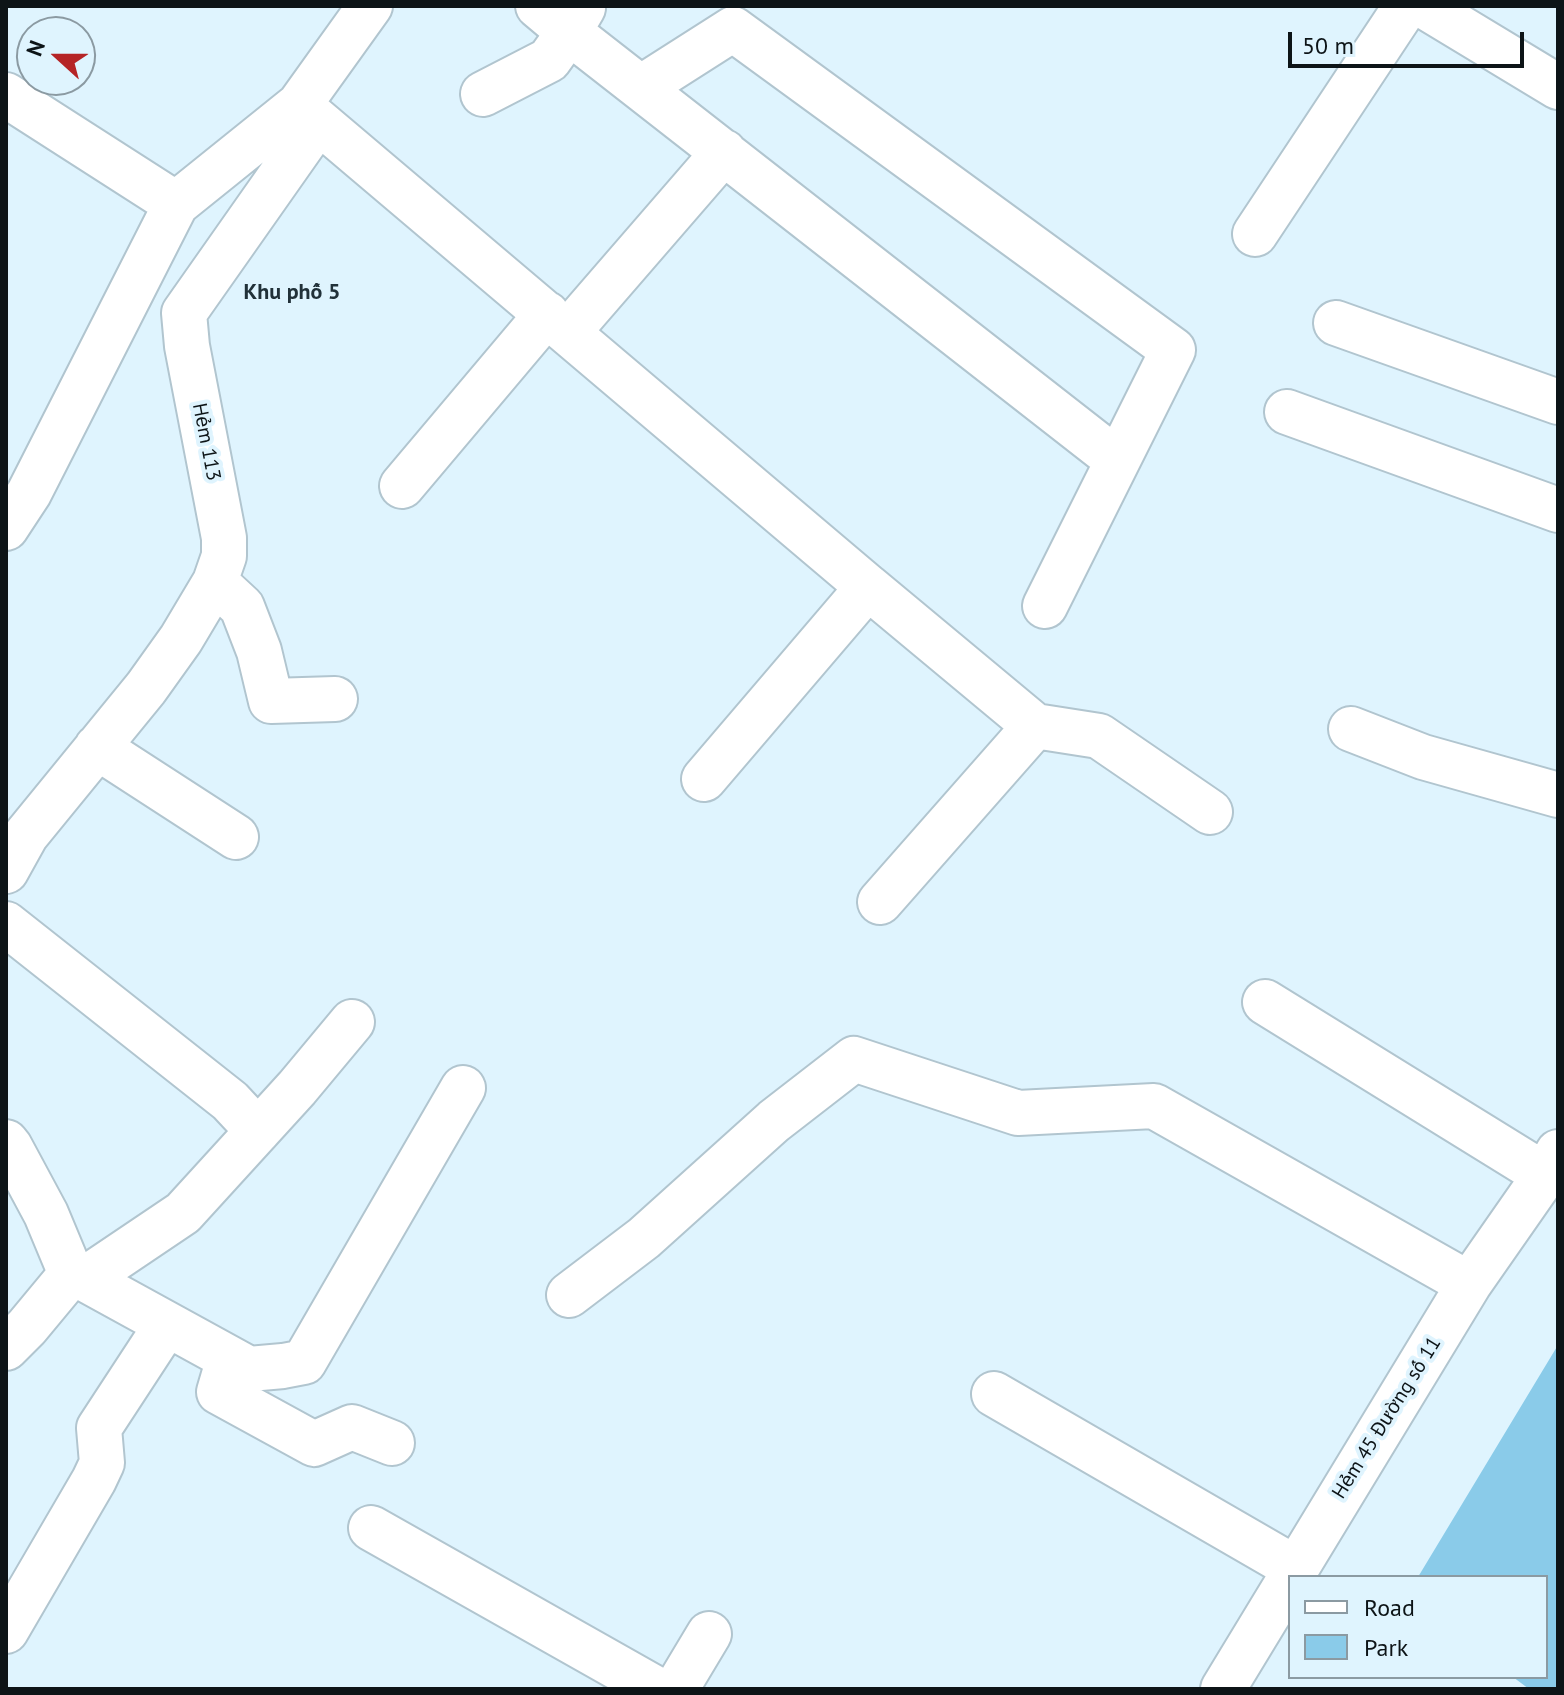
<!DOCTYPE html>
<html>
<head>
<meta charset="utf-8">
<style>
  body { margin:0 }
  #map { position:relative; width:1564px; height:1695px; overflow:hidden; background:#dff4fe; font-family:"PT Sans",sans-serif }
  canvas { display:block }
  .frame { position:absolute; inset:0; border:8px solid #0d1417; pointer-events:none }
  .legend { position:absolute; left:1288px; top:1575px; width:260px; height:104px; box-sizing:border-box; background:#dff4fe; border:2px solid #8b9aa2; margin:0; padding:10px 14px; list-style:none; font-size:24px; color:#0d1417 }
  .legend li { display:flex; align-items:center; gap:16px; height:40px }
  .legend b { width:40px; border:2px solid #8b9aa2 }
  .north { position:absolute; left:16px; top:16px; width:80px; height:80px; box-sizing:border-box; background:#dff4fe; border:2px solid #8b9aa2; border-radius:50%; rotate:291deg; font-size:22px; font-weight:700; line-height:32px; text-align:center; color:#0d1417 }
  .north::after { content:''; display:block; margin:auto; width:28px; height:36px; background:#b52426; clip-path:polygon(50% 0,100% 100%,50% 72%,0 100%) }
  .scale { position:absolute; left:1288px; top:32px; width:236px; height:36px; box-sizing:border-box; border:4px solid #0d1417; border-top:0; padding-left:10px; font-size:24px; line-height:28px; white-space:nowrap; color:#0d1417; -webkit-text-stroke:6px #dff4fe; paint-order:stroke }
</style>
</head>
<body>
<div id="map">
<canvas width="1564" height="1695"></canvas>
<div class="frame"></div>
<ul class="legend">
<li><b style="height:10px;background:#fff"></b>Road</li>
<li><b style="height:22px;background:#8acbe9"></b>Park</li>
</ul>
<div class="north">N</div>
<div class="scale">50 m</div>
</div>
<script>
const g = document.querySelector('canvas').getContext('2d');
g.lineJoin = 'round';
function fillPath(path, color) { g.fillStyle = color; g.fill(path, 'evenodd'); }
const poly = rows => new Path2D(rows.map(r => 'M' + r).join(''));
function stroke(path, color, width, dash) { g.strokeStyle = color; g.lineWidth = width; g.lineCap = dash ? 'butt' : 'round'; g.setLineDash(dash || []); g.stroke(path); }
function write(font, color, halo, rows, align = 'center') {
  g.font = font + ' "PT Sans",sans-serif'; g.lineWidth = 8; g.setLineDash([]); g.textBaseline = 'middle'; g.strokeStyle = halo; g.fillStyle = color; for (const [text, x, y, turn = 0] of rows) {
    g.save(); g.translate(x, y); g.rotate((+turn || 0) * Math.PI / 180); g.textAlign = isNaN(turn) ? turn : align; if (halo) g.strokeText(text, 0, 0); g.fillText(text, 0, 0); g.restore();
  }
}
const green = poly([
  [1558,1345,1558,1689,1529,1689,1513,1677,1546,1677,1546,1577,1418,1577]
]);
const minor = poly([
  [538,6,569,32,583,8],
  [642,87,733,29,1173,350,1045,606],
  [483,94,549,60,569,32,1117,460],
  [6,95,176,204],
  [1255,234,1406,6],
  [582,316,724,152],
  [1336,323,1558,402],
  [1287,412,1558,510],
  [402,486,547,314],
  [6,528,29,493,176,204,299,105,868,587,704,779],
  [215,582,242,607,259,651,271,701,335,699],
  [868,587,1035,726,880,902],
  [1035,726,1099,736,1210,812],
  [1351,729,1423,757,1558,795],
  [97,747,236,837],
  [6,871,26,835,146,688,181,639,215,582,224,556,224,538,187,346,184,313,307,138,299,105,370,6],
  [6,924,230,1101,258,1131],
  [1265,1002,1545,1175],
  [6,1142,10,1147,46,1214,71,1274],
  [71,1274,85,1279,183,1213,297,1088,352,1022],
  [85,1279,249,1369,283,1366,304,1362,463,1088],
  [569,1295,644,1238,774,1121,854,1059,1018,1113,1154,1106,1469,1284],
  [6,1348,27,1327,71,1274],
  [229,1358,219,1392,314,1444,352,1427,392,1443],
  [994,1394,1295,1568],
  [371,1528,656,1689],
  [6,1631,94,1480,102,1463,99,1428,167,1324],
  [676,1689,709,1634],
  [1223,1689,1469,1284,1545,1175,1558,1152]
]);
const major = poly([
  [1424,6,1558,87]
]);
const streetNames = [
  ["Hẻm 113",206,442,79],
  ["Hẻm 45 Đường số 11",1387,1418,-58]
];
const neighbourhoodNames = [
  ["Khu phố 5",292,293]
];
fillPath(green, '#8acbe9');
stroke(minor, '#b1c5cf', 48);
stroke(major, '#b1c5cf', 48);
stroke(minor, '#fff', 44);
stroke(major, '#fff', 44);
write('20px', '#0d1417', '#dff4fe', streetNames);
write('bold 22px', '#213139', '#dff4fe', neighbourhoodNames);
</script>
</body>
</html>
